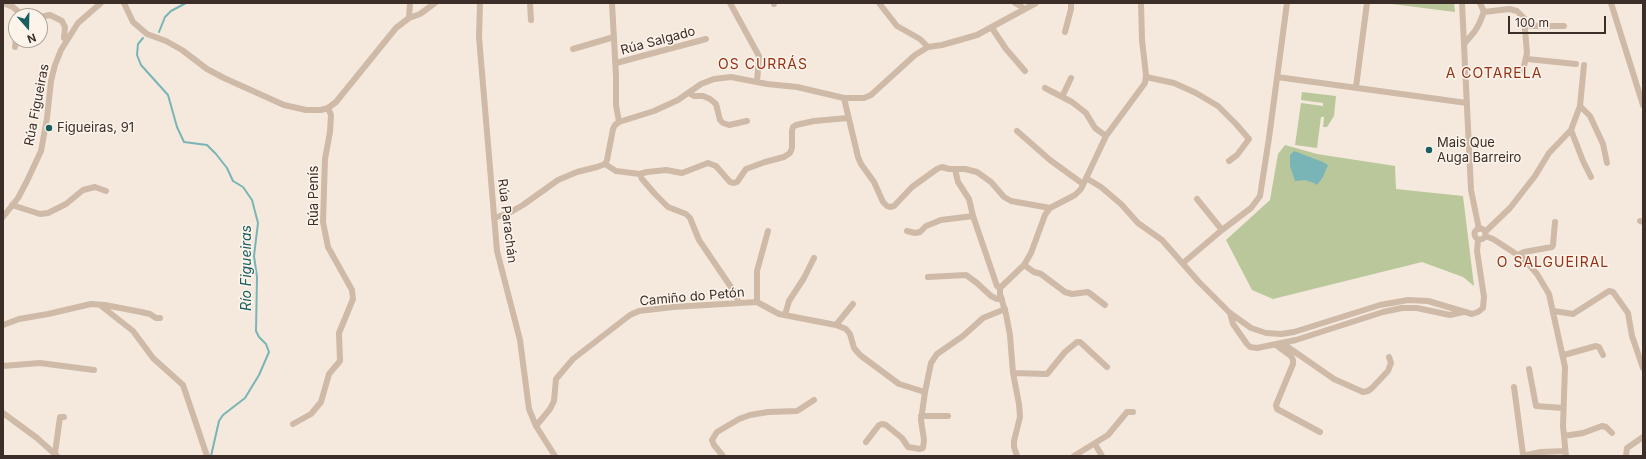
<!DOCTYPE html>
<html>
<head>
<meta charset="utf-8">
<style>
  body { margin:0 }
  #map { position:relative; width:1646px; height:459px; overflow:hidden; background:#f5e9dd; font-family:Inter,sans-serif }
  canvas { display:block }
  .frame { position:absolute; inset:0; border:4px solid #3b2e29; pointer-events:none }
  .north { position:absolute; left:8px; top:8px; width:40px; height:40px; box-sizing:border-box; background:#fcf4eb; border:1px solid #afa59d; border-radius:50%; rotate:160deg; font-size:11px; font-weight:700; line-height:16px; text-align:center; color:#3b2e29 }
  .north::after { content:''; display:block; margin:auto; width:14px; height:18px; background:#195f62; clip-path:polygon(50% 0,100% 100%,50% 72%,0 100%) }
  .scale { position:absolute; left:1508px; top:16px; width:98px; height:18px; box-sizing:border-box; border:2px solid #3b2e29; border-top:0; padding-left:5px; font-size:12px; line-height:14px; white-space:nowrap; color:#3b2e29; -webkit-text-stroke:3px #fcf4eb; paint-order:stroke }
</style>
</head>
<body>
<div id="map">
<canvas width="1646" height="459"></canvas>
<div class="frame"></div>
<div class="north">N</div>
<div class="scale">100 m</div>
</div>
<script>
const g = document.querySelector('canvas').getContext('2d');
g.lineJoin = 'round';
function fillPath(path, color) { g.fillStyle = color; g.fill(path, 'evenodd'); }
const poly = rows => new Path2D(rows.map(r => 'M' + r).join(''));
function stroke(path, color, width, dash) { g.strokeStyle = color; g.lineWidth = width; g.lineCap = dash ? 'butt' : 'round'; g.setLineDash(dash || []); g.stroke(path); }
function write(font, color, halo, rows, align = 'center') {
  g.font = font + ' Inter,sans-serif'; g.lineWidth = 3; g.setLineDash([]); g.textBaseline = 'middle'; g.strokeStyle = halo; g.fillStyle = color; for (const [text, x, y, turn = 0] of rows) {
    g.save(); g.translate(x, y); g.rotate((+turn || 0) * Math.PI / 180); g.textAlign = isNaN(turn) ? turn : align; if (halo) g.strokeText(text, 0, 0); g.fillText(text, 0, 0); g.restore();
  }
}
const green = poly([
  [1384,3,1454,3,1455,12],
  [1302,92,1336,96,1334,116,1327,127,1323,127,1324,117,1321,117,1317,148,1295,145,1301,103,1323,106,1323,103,1301,100],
  [1285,145,1317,154,1395,166,1396,189,1463,196,1474,286,1463,277,1422,262,1273,299,1252,290,1226,240,1270,200,1278,154]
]);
const water = poly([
  [1294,151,1323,162,1328,165,1323,177,1317,185,1314,183,1305,180,1295,181,1290,166,1290,155]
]);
const stream = poly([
  [159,32,165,17,171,11,186,3],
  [143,38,138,44,137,55,141,65,168,95,177,127,184,142,207,145,216,154,227,168,233,181,243,187,252,200,258,223,254,256,257,277,256,331,259,337,266,344,269,352,259,375,245,398,223,415,219,421,211,456]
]);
const minor = poly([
  [3,3,13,7,23,16],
  [124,3,133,22,147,34,166,41,182,50,207,69,224,78,284,105,306,110,321,110,328,108,336,102,396,28,409,18,420,14,435,3],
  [480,3,479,37,497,251,520,340,529,409,536,426,555,456],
  [530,3,531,20],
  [612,3,616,76,616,105,619,122],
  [730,3,759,56,757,82],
  [879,3,897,26,920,39,928,47],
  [1015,3,1022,7,1023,10],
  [1462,3,1471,190,1479,229],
  [1611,3,1643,105],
  [774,4,774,3],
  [1484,12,1509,9,1517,11,1524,18,1527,53,1523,71],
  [40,17,50,15,62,21,65,27,64,38,67,40],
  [409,18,410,3],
  [1525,25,1532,26,1564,26],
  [992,28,1006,49,1025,71],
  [1065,32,1071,9,1071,3],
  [1464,44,1475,31,1479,24,1484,12,1480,3],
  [15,47,16,40],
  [573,49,614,37],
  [1527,59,1576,64],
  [616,63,706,39],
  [1146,77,1174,83,1196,93,1218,106,1236,124,1249,139,1237,155,1229,161],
  [1277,77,1467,103],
  [1356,87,1367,3],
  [1045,88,1072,102,1086,113,1095,128,1106,136],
  [689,93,694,96,703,96,710,99,716,104,720,120,723,123,729,125,747,121],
  [1062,97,1071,78],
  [844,98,858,157,861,164,874,182,883,202,887,206,890,207,894,206,912,187,937,169,942,167,949,169,965,169,977,172,991,182,1004,197,1011,201,1050,208],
  [1580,106,1590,116,1603,144,1607,163],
  [1571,130,1583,161,1591,177],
  [1017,131,1050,160,1083,184],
  [605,164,616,171,640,174,642,179,655,194,668,207,686,214,690,218,699,240,737,296,738,303],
  [955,169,958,182,969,199,973,216,997,286,1000,288],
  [640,174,647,172,666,170,682,173,708,163,716,166,730,182,734,183,737,182,746,169,765,162,784,157,790,153,792,148,792,131,793,127,796,125,814,121,848,118],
  [1086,178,1101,187,1121,204,1138,223,1162,240,1198,281,1230,313,1251,328,1266,333,1281,334,1294,332,1380,305,1408,300,1428,301,1472,314,1478,312,1483,308,1484,297,1477,251,1478,240],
  [1197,199,1222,230],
  [12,205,40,214,48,213,66,204,83,190,95,187,106,191],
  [3,217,18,198,27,181,41,151,47,118,51,81,55,65,61,50,78,23,101,3],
  [494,218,509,213,523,205,558,180,577,172,597,167,605,164,607,160,613,129,615,125,619,122,654,111,678,100,701,84,714,79,731,77,767,84,797,87,844,98,864,98,871,95,915,55,928,47,942,45,977,35,1036,3],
  [1640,221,1643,222],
  '1474.5 234a5.5 5.5 0 1 1 11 0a5.5 5.5 0 1 1-11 0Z',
  [907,231,915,233,920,232,926,226,941,220,973,216],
  [1485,232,1510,208,1535,176,1549,153,1571,130,1580,106,1584,65],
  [1485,236,1493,239,1524,259,1537,274,1549,294,1565,367,1563,426,1566,456],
  [1518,255,1524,252,1552,247,1553,245,1555,222],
  [1183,263,1222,230,1251,208,1260,196,1269,138,1287,3],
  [1024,265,1034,272,1041,274,1065,292,1072,294,1088,292,1105,305],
  [928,277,966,275,977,283,991,296,997,299,1002,299],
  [757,302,757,271,768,231],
  [100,305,133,331,153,358,183,385,207,456],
  [1554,311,1573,314,1609,291,1613,292,1628,313,1632,336,1643,368],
  [1230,313,1233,324,1247,344,1250,347,1257,348,1296,340,1383,312,1402,308,1417,308,1450,315,1463,312],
  [785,315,789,301,804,278,814,258],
  [3,325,19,319,48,314,91,304,105,305,141,312,150,314,156,318,160,318],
  [836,325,853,304],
  [1282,343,1334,379,1363,392,1368,391,1372,388,1388,371,1391,363,1389,357],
  [1276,345,1291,356,1293,360,1293,364,1276,405,1277,409,1320,432],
  [1564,355,1596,346,1599,347,1603,355],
  [3,366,40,363,94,370],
  [1529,369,1536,406,1563,408],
  [1013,373,1047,374,1065,352,1077,342,1080,342,1107,367],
  [1514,387,1523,454,1527,455,1541,452,1565,451],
  [3,413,37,438,57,456],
  [921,416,948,416],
  [293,424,311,414,321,402,329,374,340,361,339,333,353,299,352,290,328,247,323,222,325,159,330,132,331,115,328,108],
  [536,426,550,409,554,401,556,379,573,359,630,315,639,311,673,307,757,302,779,314,836,325,846,329,850,334,854,348,860,355,899,384,925,392,931,363,937,354,963,336,983,318,1005,309],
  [1564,436,1583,433,1602,426,1606,427,1612,433],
  [866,442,879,425,882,424,886,425,902,438,908,447,920,449,923,448,924,440,921,420,925,392],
  [1095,444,1102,456],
  [55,453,60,417,64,417],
  [723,456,714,445,712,440,717,432,739,419,750,415,768,412,797,411,814,400],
  [1017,456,1014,447,1014,441,1020,417,1019,404,1013,373,1010,335,1006,314,1000,294,1000,288,1024,265,1031,253,1045,215,1050,208,1075,195,1081,189,1106,136,1145,83,1146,75,1142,40,1141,3],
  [1074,456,1108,435,1127,412,1133,412],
  [1626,456,1627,448,1630,446,1643,437]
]);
const markers = [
  [49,128,4,"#195f62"],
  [1429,150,4,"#195f62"]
];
const streetNames = [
  ["Rúa Salgado",658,41,-15],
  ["Rúa Figueiras",37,105,-79],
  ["Rúa Penís",314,196,-90],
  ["Rúa Parachán",507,221,83],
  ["Camiño do Petón",692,297,-5]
];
const poiNames = [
  ["Figueiras, 91",57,128],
  ["Mais Que",1437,143],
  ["Auga Barreiro",1437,158]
];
const neighbourhoodNames = [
  ["OS CURRÁS",763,65],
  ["A COTARELA",1494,74],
  ["O SALGUEIRAL",1553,263]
];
const waterNames = [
  ["Río Figueiras",247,268,-90]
];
fillPath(green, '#b9c79b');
fillPath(water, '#79b5b6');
stroke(stream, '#79b5b6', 2);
stroke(minor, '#cfb9a7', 6);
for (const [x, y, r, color] of markers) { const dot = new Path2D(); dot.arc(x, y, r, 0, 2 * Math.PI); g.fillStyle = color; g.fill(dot); stroke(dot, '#fcf4eb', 1.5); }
write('13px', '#3b2e29', '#fcf4eb', streetNames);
write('13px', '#3b2e29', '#fcf4eb', poiNames, 'left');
g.letterSpacing = '1px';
write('14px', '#943218', '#fcf4eb', neighbourhoodNames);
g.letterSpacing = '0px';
write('italic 14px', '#195f62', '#fcf4eb', waterNames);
</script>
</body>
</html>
